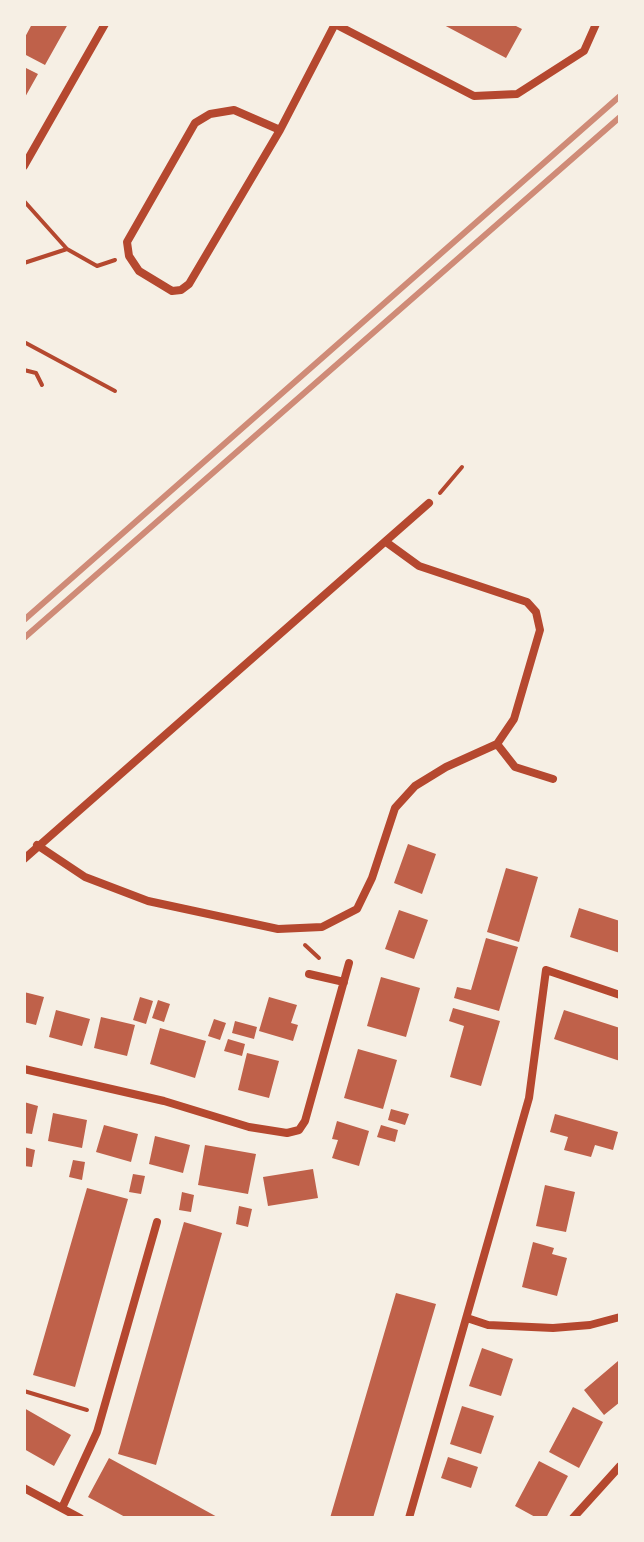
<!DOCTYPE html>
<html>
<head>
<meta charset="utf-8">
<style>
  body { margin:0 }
  #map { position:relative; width:644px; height:1542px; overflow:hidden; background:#f6efe4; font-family:Karla,sans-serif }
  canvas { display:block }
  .frame { position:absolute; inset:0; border:26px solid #f6efe4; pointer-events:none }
</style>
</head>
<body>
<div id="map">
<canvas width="644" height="1542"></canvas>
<div class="frame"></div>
</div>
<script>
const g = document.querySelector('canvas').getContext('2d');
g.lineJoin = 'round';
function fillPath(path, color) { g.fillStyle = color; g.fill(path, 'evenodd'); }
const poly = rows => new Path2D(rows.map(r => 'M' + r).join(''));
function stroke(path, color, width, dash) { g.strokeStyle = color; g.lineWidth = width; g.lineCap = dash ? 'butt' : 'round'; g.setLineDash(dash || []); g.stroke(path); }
const building = poly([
  [32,24,68,24,45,65,24,54,24,39],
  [442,24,512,24,522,29,506,58],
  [24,67,38,74,24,99],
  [408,844,436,854,422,894,394,883],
  [506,868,538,877,519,942,487,932],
  [579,908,620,921,620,953,570,937],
  [399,910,428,920,414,959,385,949],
  [486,938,518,947,499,1011,454,998,457,987,471,990],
  [381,977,420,988,406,1037,367,1026],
  [24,992,44,997,36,1025,24,1022],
  [140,997,153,1001,146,1024,133,1020],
  [269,997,297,1005,291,1023,298,1025,293,1041,259,1031],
  [158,1000,170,1004,164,1022,152,1018],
  [453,1008,500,1021,481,1086,450,1077,464,1026,449,1021],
  [56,1010,90,1019,82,1046,49,1037],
  [564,1010,620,1028,620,1061,554,1039],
  [101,1017,135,1025,127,1056,94,1048],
  [214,1019,226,1023,220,1040,208,1036],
  [235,1021,257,1027,254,1039,232,1033],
  [160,1028,206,1041,195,1078,150,1064],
  [228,1039,245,1044,242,1056,224,1051],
  [358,1049,397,1060,383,1109,344,1098],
  [247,1053,279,1061,269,1098,238,1090],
  [24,1102,38,1106,32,1134,24,1133],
  [391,1109,409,1114,405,1125,388,1120],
  [53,1113,87,1120,82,1148,48,1141],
  [555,1114,618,1132,613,1150,595,1145,591,1157,564,1150,568,1137,550,1132],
  [337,1121,369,1131,359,1166,332,1158,338,1140,332,1139],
  [104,1125,138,1134,131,1162,96,1152],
  [381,1125,398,1130,395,1142,377,1137],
  [155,1136,190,1145,183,1173,149,1164],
  [205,1145,256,1154,248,1194,198,1185],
  [24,1147,35,1150,32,1167,24,1166],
  [73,1160,85,1162,82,1180,69,1177],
  [313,1169,318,1198,268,1206,263,1177],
  [133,1174,145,1176,141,1194,129,1192],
  [545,1185,575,1192,566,1232,536,1226],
  [87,1188,128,1199,75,1387,33,1375],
  [182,1192,194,1195,191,1212,179,1210],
  [239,1206,252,1209,248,1227,236,1224],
  [184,1222,222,1233,156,1465,118,1454],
  [533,1242,554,1248,552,1254,567,1258,557,1296,522,1287],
  [396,1293,436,1304,409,1396,373,1518,330,1518],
  [482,1348,513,1359,501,1396,469,1386],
  [618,1361,620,1402,604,1415,584,1390],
  [462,1406,494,1416,481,1454,450,1444],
  [573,1407,603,1422,579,1468,549,1452],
  [24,1408,71,1435,54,1466,24,1449],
  [448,1457,478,1467,471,1488,441,1478],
  [109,1458,190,1502,219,1518,127,1518,88,1497],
  [539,1461,568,1476,546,1518,537,1518,515,1506]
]);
const path = poly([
  [24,201,67,249],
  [24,263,67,249,97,266,115,260],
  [24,342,115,391],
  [24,370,36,373,42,385],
  [440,493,462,467],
  [305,945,319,958],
  [24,1391,87,1410]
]);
const minor = poly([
  [335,24,474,96,517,94,584,51,596,24],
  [280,130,234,110,210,114,195,123,127,242,129,256,139,271,172,291,181,290,189,284,280,130,335,24],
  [24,166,105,24],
  [497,744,515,767,553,779],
  [37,845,85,877,148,901,278,929,322,927,357,909,372,878,395,808,415,786,446,767,497,744,514,719,540,630,536,612,527,602,419,566,386,542],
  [24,859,429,503],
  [309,974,344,982],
  [24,1069,164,1101,249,1127,287,1133,299,1130,305,1121,349,963],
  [467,1318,488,1325,553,1328,590,1325,620,1317],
  [24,1488,80,1518],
  [62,1508,97,1432,157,1222],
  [409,1518,529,1098,546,970,620,995],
  [573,1518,620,1466]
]);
const rail = poly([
  [24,620,620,96],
  [24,638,620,117]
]);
fillPath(building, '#bf614a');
stroke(path, '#b5482f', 4);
stroke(minor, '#b5482f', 8);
stroke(rail, '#cf8b77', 6);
</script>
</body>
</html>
